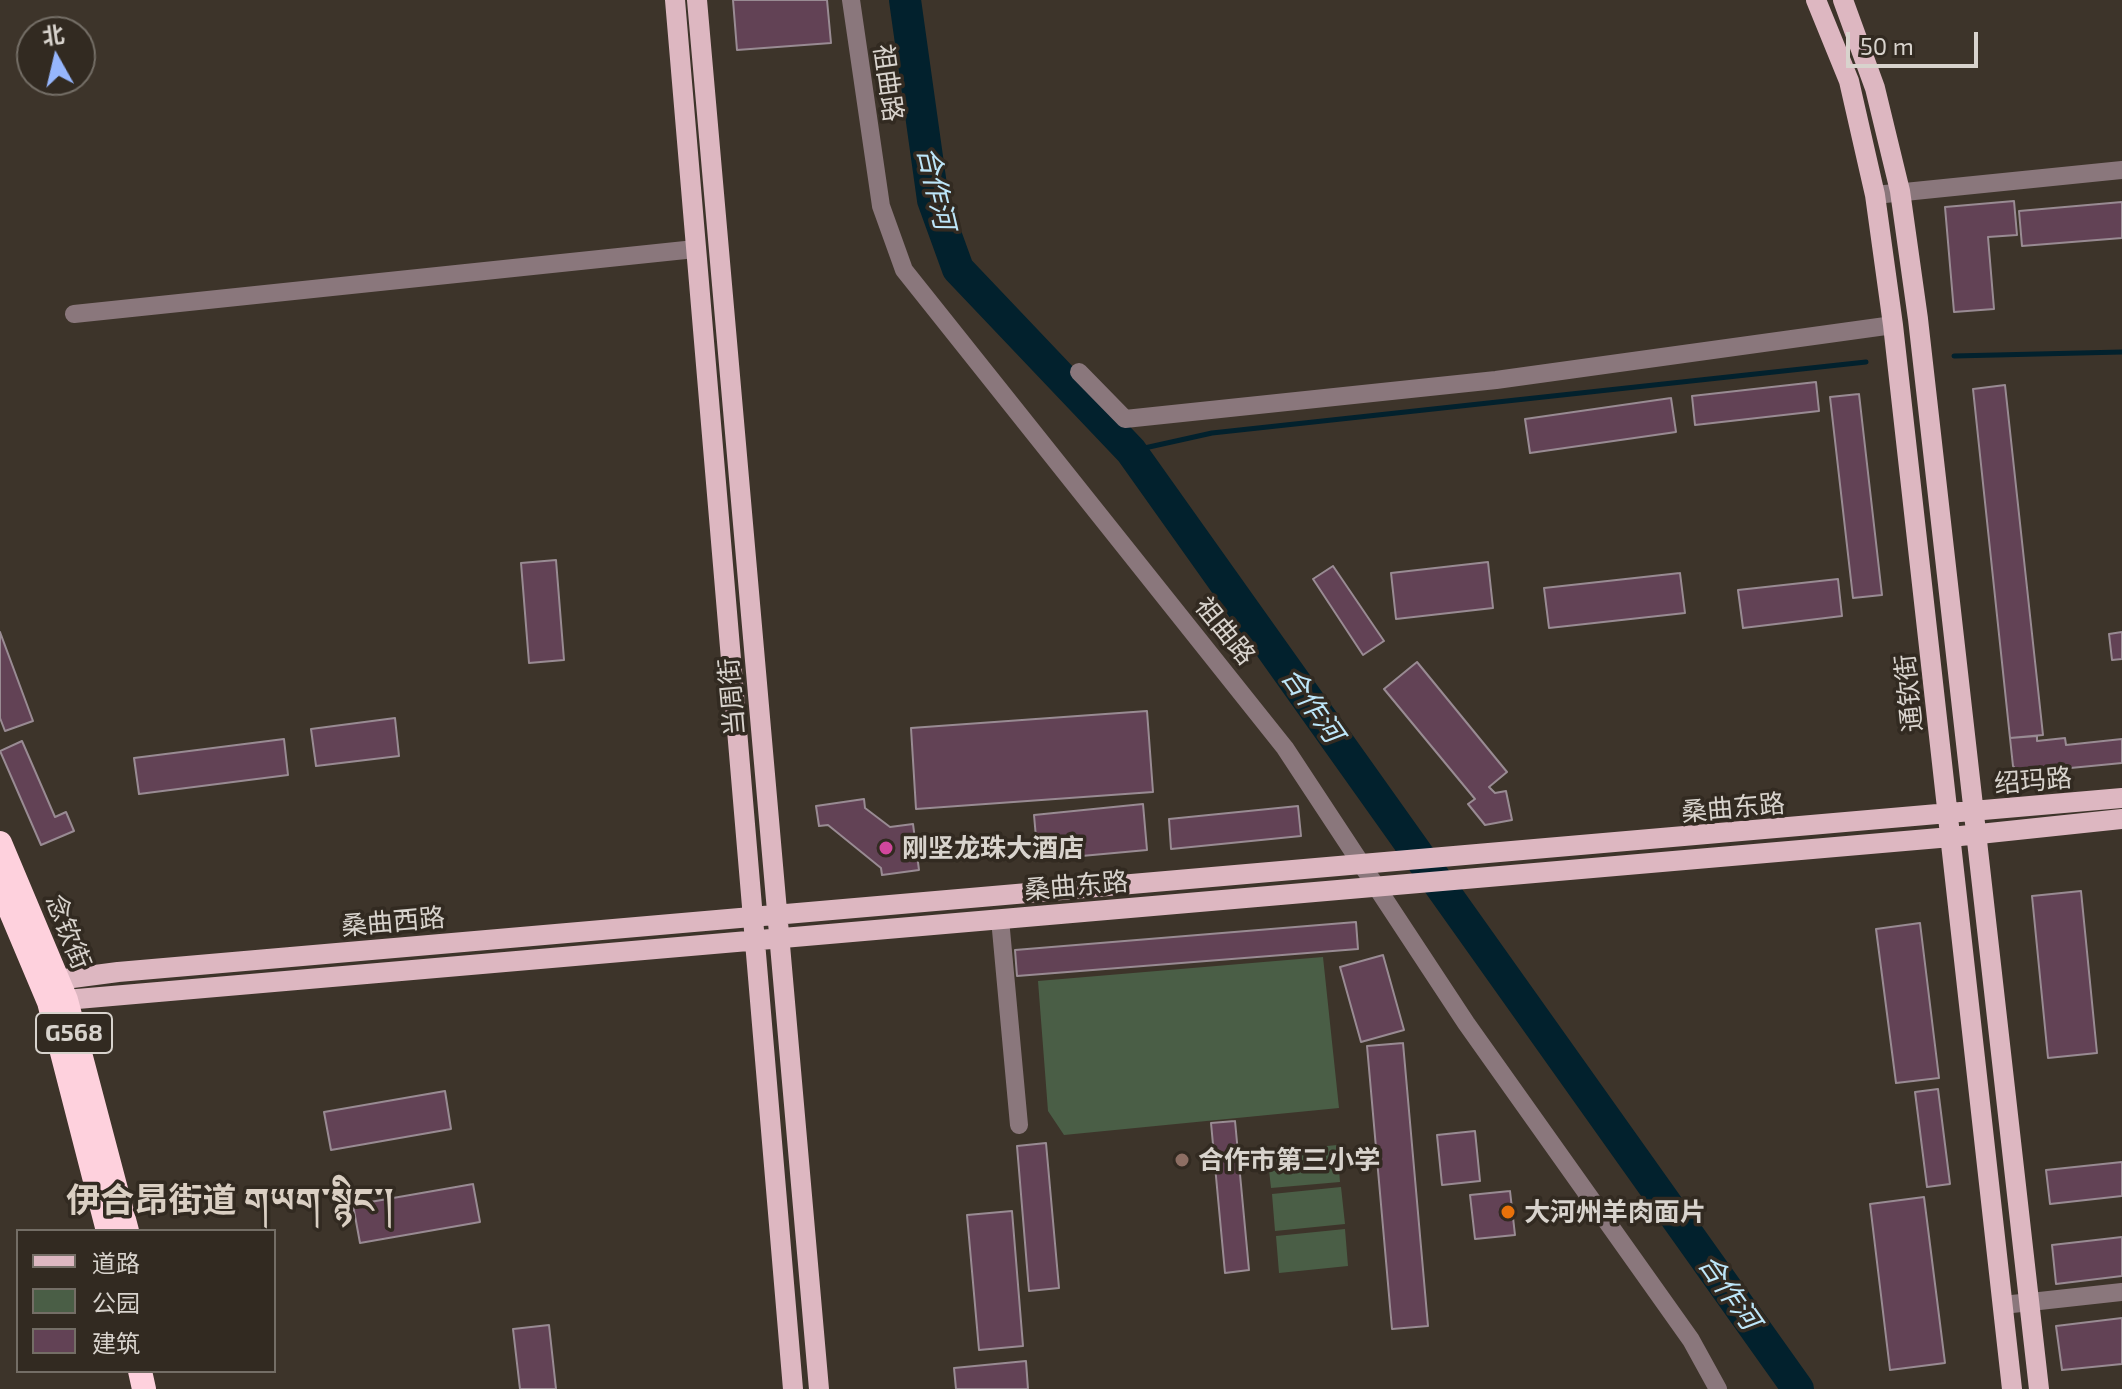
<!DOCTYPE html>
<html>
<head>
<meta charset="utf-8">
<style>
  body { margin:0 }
  #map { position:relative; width:2122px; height:1389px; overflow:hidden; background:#3d342a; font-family:"Exo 2","Noto Sans SC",sans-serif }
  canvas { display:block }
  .legend { position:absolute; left:16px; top:1229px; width:260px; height:144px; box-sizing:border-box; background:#322a21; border:2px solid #746e66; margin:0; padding:10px 14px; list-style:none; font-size:24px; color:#d8d3cd }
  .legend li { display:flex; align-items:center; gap:16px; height:40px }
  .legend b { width:40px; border:2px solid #746e66 }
  .north { position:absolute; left:16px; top:16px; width:80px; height:80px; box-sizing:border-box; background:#322a21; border:2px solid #746e66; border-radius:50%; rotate:352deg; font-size:22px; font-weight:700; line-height:32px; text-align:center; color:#d8d3cd }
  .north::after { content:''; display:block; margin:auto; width:28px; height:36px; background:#96b6fd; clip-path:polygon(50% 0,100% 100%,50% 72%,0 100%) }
  .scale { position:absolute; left:1846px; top:32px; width:132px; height:36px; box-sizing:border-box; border:4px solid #d8d3cd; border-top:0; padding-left:10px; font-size:24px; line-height:28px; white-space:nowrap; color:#d8d3cd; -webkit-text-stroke:6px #322a21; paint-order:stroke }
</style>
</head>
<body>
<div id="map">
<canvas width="2122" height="1389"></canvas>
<ul class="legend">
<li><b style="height:10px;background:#ddb7c1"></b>道路</li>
<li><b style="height:22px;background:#4a5e46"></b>公园</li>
<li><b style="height:22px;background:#624255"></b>建筑</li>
</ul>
<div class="north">北</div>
<div class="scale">50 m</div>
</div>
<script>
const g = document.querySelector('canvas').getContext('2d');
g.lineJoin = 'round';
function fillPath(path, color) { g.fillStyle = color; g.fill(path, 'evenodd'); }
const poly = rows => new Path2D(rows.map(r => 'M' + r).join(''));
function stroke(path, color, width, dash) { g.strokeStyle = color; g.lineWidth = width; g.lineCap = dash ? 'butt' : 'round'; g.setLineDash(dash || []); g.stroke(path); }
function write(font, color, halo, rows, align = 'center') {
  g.font = font + ' "Exo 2","Noto Sans SC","Noto Serif Tibetan",sans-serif'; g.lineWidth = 7; g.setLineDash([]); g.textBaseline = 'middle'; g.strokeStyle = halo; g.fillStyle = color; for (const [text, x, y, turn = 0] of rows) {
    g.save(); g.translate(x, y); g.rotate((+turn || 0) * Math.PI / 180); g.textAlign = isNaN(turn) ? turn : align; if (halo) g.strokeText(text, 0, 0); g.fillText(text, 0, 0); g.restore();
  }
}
const green = poly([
  [1323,957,1339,1108,1064,1135,1048,1111,1038,981],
  [1337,1145,1340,1182,1271,1188,1267,1152],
  [1341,1187,1345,1224,1275,1231,1272,1194],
  [1345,1229,1348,1266,1279,1273,1276,1236]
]);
const stream = poly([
  [1954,356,2122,352],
  [1131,451,1212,433,1866,362]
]);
const river = poly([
  [905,0,933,200,958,269,1131,451,1798,1389]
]);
const building = poly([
  [733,0,827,0,831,43,737,50,733,0],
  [2014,201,2017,235,1988,237,1994,309,1954,312,1945,207,2014,201],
  [2122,202,2122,238,2022,246,2019,211,2122,202],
  [1816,382,1819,411,1695,425,1692,396,1816,382],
  [2005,385,2043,735,2010,738,1973,389,2005,385],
  [1859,394,1882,595,1853,598,1830,397,1859,394],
  [1671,398,1676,432,1530,453,1525,419,1671,398],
  [556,560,564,660,529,663,521,563,556,560],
  [1488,562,1493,608,1396,619,1391,573,1488,562],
  [1333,566,1384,641,1363,655,1313,579,1333,566],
  [1680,573,1685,613,1549,628,1544,588,1680,573],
  [1838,579,1842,616,1743,628,1738,590,1838,579],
  [0,632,33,721,5,731,0,718,0,632],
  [2122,632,2122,659,2112,660,2109,634,2122,632],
  [1417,662,1507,772,1489,787,1495,793,1506,791,1512,820,1485,825,1468,804,1475,799,1384,689,1417,662],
  [1147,711,1153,792,916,809,911,728,1147,711],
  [395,718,399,756,316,766,311,729,395,718],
  [2037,736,2037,741,2065,738,2066,745,2122,739,2122,763,2019,773,2013,766,2010,738,2037,736],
  [284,739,288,775,139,794,134,758,284,739],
  [22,741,55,817,66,812,74,831,41,845,0,751,22,741],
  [864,799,865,808,890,827,913,824,919,870,882,875,881,868,828,825,819,826,816,806,864,799],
  [1143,804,1147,850,1038,860,1034,815,1143,804],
  [1298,806,1301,836,1171,849,1169,819,1298,806],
  [2081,891,2097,1053,2048,1058,2032,896,2081,891],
  [1356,922,1358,949,1017,976,1015,950,1356,922],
  [1920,923,1939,1078,1896,1083,1876,929,1920,923],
  [1383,955,1404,1030,1361,1042,1340,967,1383,955],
  [1403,1043,1428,1326,1392,1329,1367,1046,1403,1043],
  [1938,1089,1950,1184,1927,1187,1915,1092,1938,1089],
  [445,1091,451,1129,331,1150,324,1112,445,1091],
  [1235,1121,1249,1270,1225,1273,1211,1123,1235,1121],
  [1475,1131,1480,1181,1442,1185,1437,1135,1475,1131],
  [1046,1143,1059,1288,1029,1291,1017,1146,1046,1143],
  [2122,1162,2122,1196,2050,1204,2046,1170,2122,1162],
  [473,1184,480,1222,360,1243,353,1205,473,1184],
  [1510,1191,1515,1235,1475,1239,1470,1195,1510,1191],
  [1924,1197,1945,1363,1890,1370,1870,1204,1924,1197],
  [1012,1211,1023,1346,979,1350,967,1215,1012,1211],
  [2122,1237,2122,1276,2056,1284,2052,1245,2122,1237],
  [2122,1318,2122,1364,2062,1370,2056,1326,2122,1318],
  [549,1325,556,1389,520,1389,513,1329,549,1325],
  [1026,1361,1028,1389,956,1389,954,1368,1026,1361]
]);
const minor = poly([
  [851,0,881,206,904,270,1285,748,1466,1023,1691,1340,1718,1389],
  [1875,195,2122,170],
  [74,314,695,249],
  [1079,372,1125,419,1496,380,1893,325],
  [1000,919,1019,1125],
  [2003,1305,2122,1292]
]);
const major = poly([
  [675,0,793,1389],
  [697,0,819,1389],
  [1816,0,1849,81,1875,195,1893,325,2012,1389],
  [1843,0,1875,88,1900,191,1918,319,2039,1389],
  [42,982,118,972,2122,798],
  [54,1001,1951,837,2122,819]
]);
const highway = poly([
  [0,843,66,1000,127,1231],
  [0,886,49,1002,108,1231],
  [140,1371,144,1389]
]);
const markers = [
  [886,848,8,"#d1479c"],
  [1182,1160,8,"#8d6e63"],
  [1508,1212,8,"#e8710a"]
];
const shields = [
  [74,1033,76]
];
const shieldNames = [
  ["G568",74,1033]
];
const streetNames = [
  ["祖曲路",888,83,82],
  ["祖曲路",1225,631,51],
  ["通钦街",1909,693,-96],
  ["当周街",732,697,-95],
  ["绍玛路",2033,781,-5],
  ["桑曲东路",1733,808,-5],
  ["桑曲东路",1076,886,-5],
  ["桑曲西路",393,922,-5],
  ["念钦街",68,932,68]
];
const poiNames = [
  ["刚坚龙珠大酒店",902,848],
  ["合作市第三小学",1198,1160],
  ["大河州羊肉面片",1524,1212]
];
const waterNames = [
  ["合作河",936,188,77],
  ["合作河",1312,705,55],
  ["合作河",1729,1292,55]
];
const districtNames = [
  ["伊合昂街道 གཡག་སྙིང༌།",230,1201]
];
fillPath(green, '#4a5e46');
stroke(stream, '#02212d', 5);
stroke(river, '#02212d', 32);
fillPath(building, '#624255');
stroke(building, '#998b93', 2);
stroke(minor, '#8a777c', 18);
stroke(major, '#ddb7c1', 20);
stroke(highway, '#fed1dd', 24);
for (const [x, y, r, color] of markers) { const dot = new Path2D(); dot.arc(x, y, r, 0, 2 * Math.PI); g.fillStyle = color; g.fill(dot); stroke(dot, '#322a21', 3); }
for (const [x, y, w] of shields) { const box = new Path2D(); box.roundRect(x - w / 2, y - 20, w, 40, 6); g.fillStyle = '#322a21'; g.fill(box); stroke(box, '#d8d3cd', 2); }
write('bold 24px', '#d8d3cd', null, shieldNames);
write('26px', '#d8d3cd', '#322a21', streetNames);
write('bold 26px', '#d8d3cd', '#322a21', poiNames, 'left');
write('italic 28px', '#bde6f9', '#322a21', waterNames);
write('bold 34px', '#dacfc3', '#322a21', districtNames);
</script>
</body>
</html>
